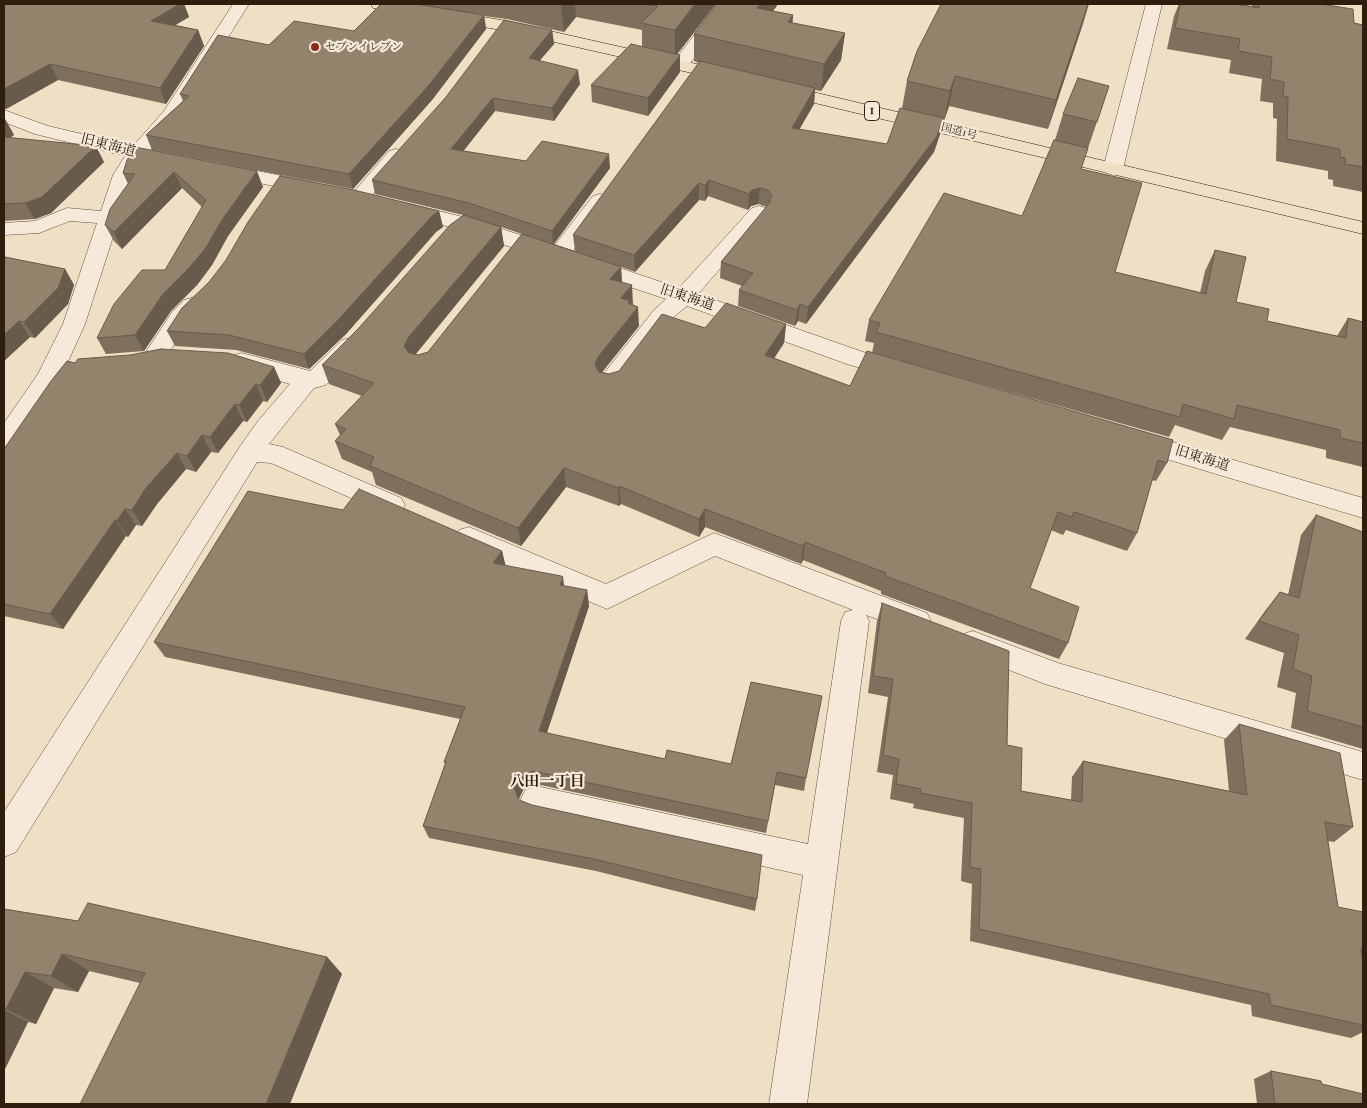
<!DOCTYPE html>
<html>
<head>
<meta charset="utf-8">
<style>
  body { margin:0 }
  #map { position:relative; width:1367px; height:1108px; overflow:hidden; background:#efdfc4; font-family:"IM FELL French Canon",serif }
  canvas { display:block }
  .frame { position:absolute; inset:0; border:5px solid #2f1e0d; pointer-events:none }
</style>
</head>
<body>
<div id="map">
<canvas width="1367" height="1108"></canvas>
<div class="frame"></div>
</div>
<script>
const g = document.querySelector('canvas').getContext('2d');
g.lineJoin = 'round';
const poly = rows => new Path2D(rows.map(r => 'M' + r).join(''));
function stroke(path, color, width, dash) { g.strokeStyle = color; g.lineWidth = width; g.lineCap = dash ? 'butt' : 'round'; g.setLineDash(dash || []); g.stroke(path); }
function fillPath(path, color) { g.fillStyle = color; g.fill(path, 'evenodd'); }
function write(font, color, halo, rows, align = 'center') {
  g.font = font + ' "IM FELL French Canon","Noto Serif JP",serif'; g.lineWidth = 4.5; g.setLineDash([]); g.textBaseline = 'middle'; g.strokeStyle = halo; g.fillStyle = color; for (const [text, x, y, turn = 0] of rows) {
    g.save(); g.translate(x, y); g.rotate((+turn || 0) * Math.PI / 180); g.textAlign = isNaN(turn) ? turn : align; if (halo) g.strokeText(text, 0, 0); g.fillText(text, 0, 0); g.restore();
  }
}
const minor = poly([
  [233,4,249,4,180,114,150,150,175,156,178,160,175,164,168,166,142,160,133,175,85,324,61,377,13,449,4,451,4,423,38,374,63,324,97,223,70,221,39,233,4,235,4,223,35,221,67,208,101,211,113,175,125,156,35,134,4,122,4,110,48,126,133,146,164,111,233,4],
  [718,4,734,4,686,69,680,70,674,69,671,65,718,4],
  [1146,4,1162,4,1123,169,1120,173,1113,175,1106,173,1103,169,1146,4],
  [396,149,403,151,406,155,403,159,366,202,359,204,352,202,349,198,352,194,389,151,396,149],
  [222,164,313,182,320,184,323,188,320,192,313,194,215,174,212,170,215,166,222,164],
  [600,194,607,196,610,200,572,252,679,288,752,208,759,206,766,208,769,212,766,216,698,294,863,352,907,365,911,371,907,377,899,379,891,377,847,364,687,306,670,320,619,389,610,391,601,389,598,383,601,377,654,310,666,299,457,229,399,213,396,209,399,205,406,203,471,219,554,246,593,196,600,194],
  [192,298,200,300,203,305,200,310,188,322,162,364,154,366,146,364,142,358,172,312,184,300,192,298],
  [350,338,358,340,362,346,358,352,326,385,314,388,269,444,283,447,401,498,405,505,401,512,392,515,383,512,271,463,257,462,16,852,4,857,4,812,241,445,258,421,290,384,234,367,230,361,234,355,242,353,310,371,342,340,350,338],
  [1135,431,1363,498,1363,518,1126,447,1122,440,1126,433,1135,431],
  [469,527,606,584,714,533,927,613,931,622,927,631,917,634,866,615,869,621,807,1104,769,1104,803,875,536,816,525,812,520,801,525,790,536,786,808,844,841,621,845,612,853,610,715,556,607,609,459,546,455,538,459,530,469,527],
  [973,631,1058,663,1363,752,1363,780,1045,684,963,652,958,643,963,634,973,631]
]);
const highway = poly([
  [371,4,407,4,501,20,732,72,738,73,741,77,738,81,732,82,501,30,379,9,373,8,371,4],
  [779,84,1363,222,1363,234,773,93,770,89,773,85,779,84]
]);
const wall = poly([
  [4,4,184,4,189,17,175,25,198,30,204,46,166,104,58,80,6,109,4,109],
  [381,4,716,4,677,54,680,55,680,72,648,116,592,102,591,85,642,46,642,30,576,17,564,32,507,19,484,16,486,29,432,100,353,189,152,150,146,135,183,101,180,94,269,45,354,31],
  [717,4,778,4,773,11,793,15,792,23,845,33,841,60,821,91,815,90,814,104,799,129,887,144,902,108,907,81,1089,4,1048,129,949,106,944,121,943,120,940,134,934,152,806,324,798,321,795,326,738,306,739,290,742,286,720,278,721,262,767,207,758,204,751,206,748,210,708,196,705,201,699,200,635,272,621,267,622,282,633,305,639,326,602,372,609,374,619,371,705,328,786,324,784,343,774,358,850,386,867,351,1167,463,1156,481,1152,480,1137,533,1127,551,1066,530,1063,535,1051,530,1030,588,1068,643,1059,659,881,594,881,591,803,560,801,564,705,527,699,537,621,504,619,506,566,487,521,546,376,485,372,472,342,459,335,441,340,435,335,424,362,396,329,384,322,365,358,329,463,215,375,194,372,180,552,30,554,44,539,61,580,84,554,121,495,111,463,151,526,161,610,168,554,244,575,251,573,235,699,63,694,61,694,34],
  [501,227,522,234,428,352,418,355,416,354,504,246],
  [1179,4,1236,4,1252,6,1252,4,1320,4,1354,23,1363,25,1363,192,1333,186,1333,180,1328,179,1328,171,1276,161,1277,119,1273,118,1273,103,1260,101,1262,79,1229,73,1231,60,1167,49,1174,16],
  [1109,86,1081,169,1115,272,1200,293,1205,271,1215,250,1236,302,1267,321,1337,336,1348,318,1363,322,1363,467,1326,458,1326,450,1230,427,1222,440,1175,425,1169,437,872,353,874,343,865,341,869,320,1022,216,1055,140,1063,114],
  [4,119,5,119,14,135,10,137,104,162,51,213,35,219,4,221],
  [127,160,263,187,228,236,212,265,197,285,171,311,144,351,106,354,97,338,165,270,202,207,182,188,122,249,114,241,105,225,128,184,123,173],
  [439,211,443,227,436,232,346,334,309,369,236,350,175,346,167,331],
  [4,258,65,269,74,285,68,304,35,338,30,337,4,361],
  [75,363,274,367,281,383,267,402,263,401,247,422,243,421,218,453,211,452,196,472,186,469,157,504,142,526,136,525,128,537,126,536,63,629,4,616,4,449],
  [1316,515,1363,532,1363,749,1291,728,1296,693,1277,687,1284,653,1245,639,1265,611,1280,592,1288,595,1301,535],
  [502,551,505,566,564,586,587,590,589,606,546,733,665,759,731,764,751,682,806,778,804,791,775,785,766,833,536,784,524,788,519,799,519,800,757,899,755,911,596,871,429,838,423,826,445,764,444,762,460,719,165,657,154,642],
  [882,603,1007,745,1021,791,1071,800,1072,777,1083,761,1229,791,1224,740,1239,724,1353,827,1334,842,1328,841,1338,907,1363,912,1363,1032,1351,1038,1252,1016,1251,1005,970,941,972,884,961,881,964,818,913,808,914,804,890,799,893,775,877,772,888,697,868,693,877,621],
  [4,909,78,921,327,957,342,974,140,983,89,971,78,992,54,988,36,1024,28,1022,4,1071],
  [1271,1071,1322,1084,1363,1104,1257,1104,1254,1079]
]);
const shadedWall = poly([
  [180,4,184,4,189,17,157,36,151,21],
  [562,4,575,4,576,17,564,32,561,5],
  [695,4,716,4,675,57,675,30],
  [760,4,778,4,756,35,757,8],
  [1089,4,1083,24,1048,129,1056,100],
  [484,15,486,29,432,100,353,189,349,174],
  [793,15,791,42,788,22],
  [198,30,204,46,166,104,160,88],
  [552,30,554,44,530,72,529,58],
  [845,33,841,60,821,91,824,64],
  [680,55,680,72,648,116,648,98],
  [50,64,58,80,6,109,4,105,4,89],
  [578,70,580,84,554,121,552,108],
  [955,76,949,106,944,121,950,91],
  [815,88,814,104,791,144,792,128],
  [493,98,495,111,454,163,451,149],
  [943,118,940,134,934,152,806,324,808,307],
  [5,119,14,135,8,139,4,148,4,120],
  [96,146,104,162,51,213,35,219,25,203],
  [609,154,610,168,553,245,552,231],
  [257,171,263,187,228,236,212,265,197,285,171,311,144,351,135,335,163,294,222,220],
  [174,172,182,188,122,249,114,232],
  [709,180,708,196,705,201,705,185],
  [699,183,699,200,635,272,634,255],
  [760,188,758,204,751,206,748,210,749,194,752,190],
  [439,211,443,227,436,232,346,334,309,369,304,354,432,216],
  [501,227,504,246,413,357,409,365,404,346,408,338],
  [621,267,622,286,610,279],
  [65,269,74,285,68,304,35,338,24,322],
  [632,285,633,305,638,307,639,326,599,376,595,365,621,298],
  [800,304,798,321,795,326,797,310],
  [19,321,30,337,4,361,4,335],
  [786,324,784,343,764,374,765,355],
  [274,367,281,383,267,402,260,385],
  [256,384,263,401,247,422,239,405],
  [235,404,243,421,218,453,210,437],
  [202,435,211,452,196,472,187,456],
  [177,453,186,469,157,504,142,526,132,510,146,488],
  [564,468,566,487,521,546,518,528],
  [619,486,621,504,619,506,618,488],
  [125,509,136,525,128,537,117,521],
  [705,509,705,527,699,537,699,519],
  [115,520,126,536,63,629,50,614],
  [805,542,803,560,801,564,803,546],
  [502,551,506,567,493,563],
  [563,577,565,593,560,585],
  [587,590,589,606,543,745,539,731],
  [533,771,536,784,524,788,518,800,514,787,521,775],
  [62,954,89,971,78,992,51,976],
  [327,957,342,974,290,1104,266,1104],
  [25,972,54,988,36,1024,6,1009],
  [4,1010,28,1022,4,1071]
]);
const building = poly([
  [4,4,180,4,151,21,198,30,160,88,50,64,4,89,4,4],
  [381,4,416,4,484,15,429,85,349,174,146,135,189,96,180,94,218,35,269,45,294,21,354,31,381,4],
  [645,4,695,4,675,30,641,23,658,6,645,4],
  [717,4,760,4,757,8,793,15,788,22,845,33,824,64,694,34,717,4],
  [941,4,1088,4,1056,100,955,76,950,91,907,81,917,51,941,4],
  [1180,4,1236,4,1259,8,1259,4,1320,4,1353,9,1354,23,1363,25,1363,167,1345,164,1345,158,1340,157,1340,149,1287,139,1288,97,1283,96,1284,82,1270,79,1272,57,1238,51,1240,39,1175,28,1180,4],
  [504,20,552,30,529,58,578,70,552,108,493,98,451,149,526,161,542,141,609,154,552,231,469,203,372,180,446,97,504,20],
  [631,44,680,55,648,98,591,85,631,44],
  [700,61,815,88,792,128,887,144,900,108,943,118,937,136,808,307,800,304,797,310,739,290,753,273,721,262,771,201,769,201,772,195,768,190,760,188,752,190,749,194,709,180,705,185,699,183,634,255,573,235,700,61],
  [1078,78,1109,86,1097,122,1063,114,1078,78],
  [4,137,96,146,42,197,25,203,4,204,4,137],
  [1054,140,1088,148,1081,169,1142,183,1115,272,1206,294,1215,250,1246,257,1236,302,1269,309,1267,321,1346,338,1348,318,1363,322,1363,443,1340,438,1340,430,1237,405,1234,419,1183,404,1180,417,876,332,880,323,869,320,944,193,1022,216,1054,140],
  [135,147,257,171,222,220,205,249,189,268,163,294,135,335,97,338,114,304,142,270,165,270,206,200,174,172,114,232,105,225,110,209,135,174,123,173,127,160,135,147],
  [280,176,354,190,439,211,432,216,340,318,304,354,229,335,167,331,182,308,209,282,226,260,248,222,280,176],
  [464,215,501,227,408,338,404,346,409,353,418,355,428,352,522,234,621,267,610,279,632,285,621,298,630,301,628,303,638,307,598,357,595,365,599,372,609,374,619,371,662,314,705,328,726,303,786,324,765,355,850,386,867,351,1173,440,1167,463,1158,460,1137,533,1074,512,1072,517,1058,512,1030,588,1079,607,1068,643,885,576,886,573,805,542,803,546,705,509,699,519,619,486,618,488,564,468,518,528,370,466,374,457,335,441,346,429,335,424,374,383,322,365,358,329,450,225,464,215],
  [5,257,65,269,58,288,24,322,19,321,4,335,4,258,5,257],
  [161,349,228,353,274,367,260,385,256,384,239,405,235,404,210,437,202,435,187,456,177,453,146,488,132,510,125,509,117,521,115,520,50,614,4,604,4,449,51,381,67,361,75,363,78,359,130,355,161,349],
  [359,489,502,551,493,563,561,576,563,577,560,585,587,590,539,731,543,732,665,759,667,750,731,764,751,682,822,696,806,778,777,772,768,821,533,771,521,775,514,787,519,800,532,805,762,855,757,899,594,859,423,826,446,762,444,762,465,707,154,642,248,491,343,510,359,489],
  [1316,515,1363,532,1363,727,1307,711,1312,676,1293,669,1299,635,1259,621,1280,592,1299,598,1316,515],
  [882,603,1009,651,1007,745,1022,748,1021,791,1082,802,1083,761,1247,795,1239,724,1340,753,1353,827,1325,822,1338,907,1363,912,1363,949,1361,948,1363,965,1363,1025,1271,1005,1269,994,979,929,981,869,970,867,972,803,920,793,921,789,896,784,899,759,883,755,893,679,873,676,882,603],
  [88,903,327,957,266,1104,80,1104,145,973,62,954,51,976,25,972,6,1009,4,1008,4,909,78,921,88,903],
  [1271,1071,1321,1081,1322,1084,1363,1094,1363,1104,1275,1104,1271,1071]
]);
const markers = [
  [315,47,5,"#8f2418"]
];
const farPoinames = [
  ["セブンイレブン",325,47]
];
const farStreetnames = [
  ["国道1号",959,132,14]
];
const shields = [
  [872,111,15]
];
const shieldNames = [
  ["1",872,111]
];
const streetNames = [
  ["旧東海道",108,146,14],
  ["旧東海道",687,298,18],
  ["旧東海道",1202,459,17]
];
const neighbourhoodNames = [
  ["八田一丁目",547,782]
];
stroke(minor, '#5f4e3b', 1);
stroke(highway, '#2f1e0d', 1);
fillPath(minor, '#f5ead9');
fillPath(highway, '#efdfc4');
fillPath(wall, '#7e705d');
fillPath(shadedWall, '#675b4c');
fillPath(building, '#93826c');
stroke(building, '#675b4c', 1);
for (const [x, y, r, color] of markers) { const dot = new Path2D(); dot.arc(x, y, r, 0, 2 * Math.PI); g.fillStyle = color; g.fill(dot); stroke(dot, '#f5ead9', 2); }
write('11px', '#2f1e0d', '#f5ead9', farPoinames, 'left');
write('11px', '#2f1e0d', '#f5ead9', farStreetnames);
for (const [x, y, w] of shields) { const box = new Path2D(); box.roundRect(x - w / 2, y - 9.5, w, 19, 4); g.fillStyle = '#f5ead9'; g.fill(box); stroke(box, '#2f1e0d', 1); }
write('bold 12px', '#2f1e0d', null, shieldNames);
write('14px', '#2f1e0d', '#f5ead9', streetNames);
write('bold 15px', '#2f1e0d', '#f5ead9', neighbourhoodNames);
</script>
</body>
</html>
